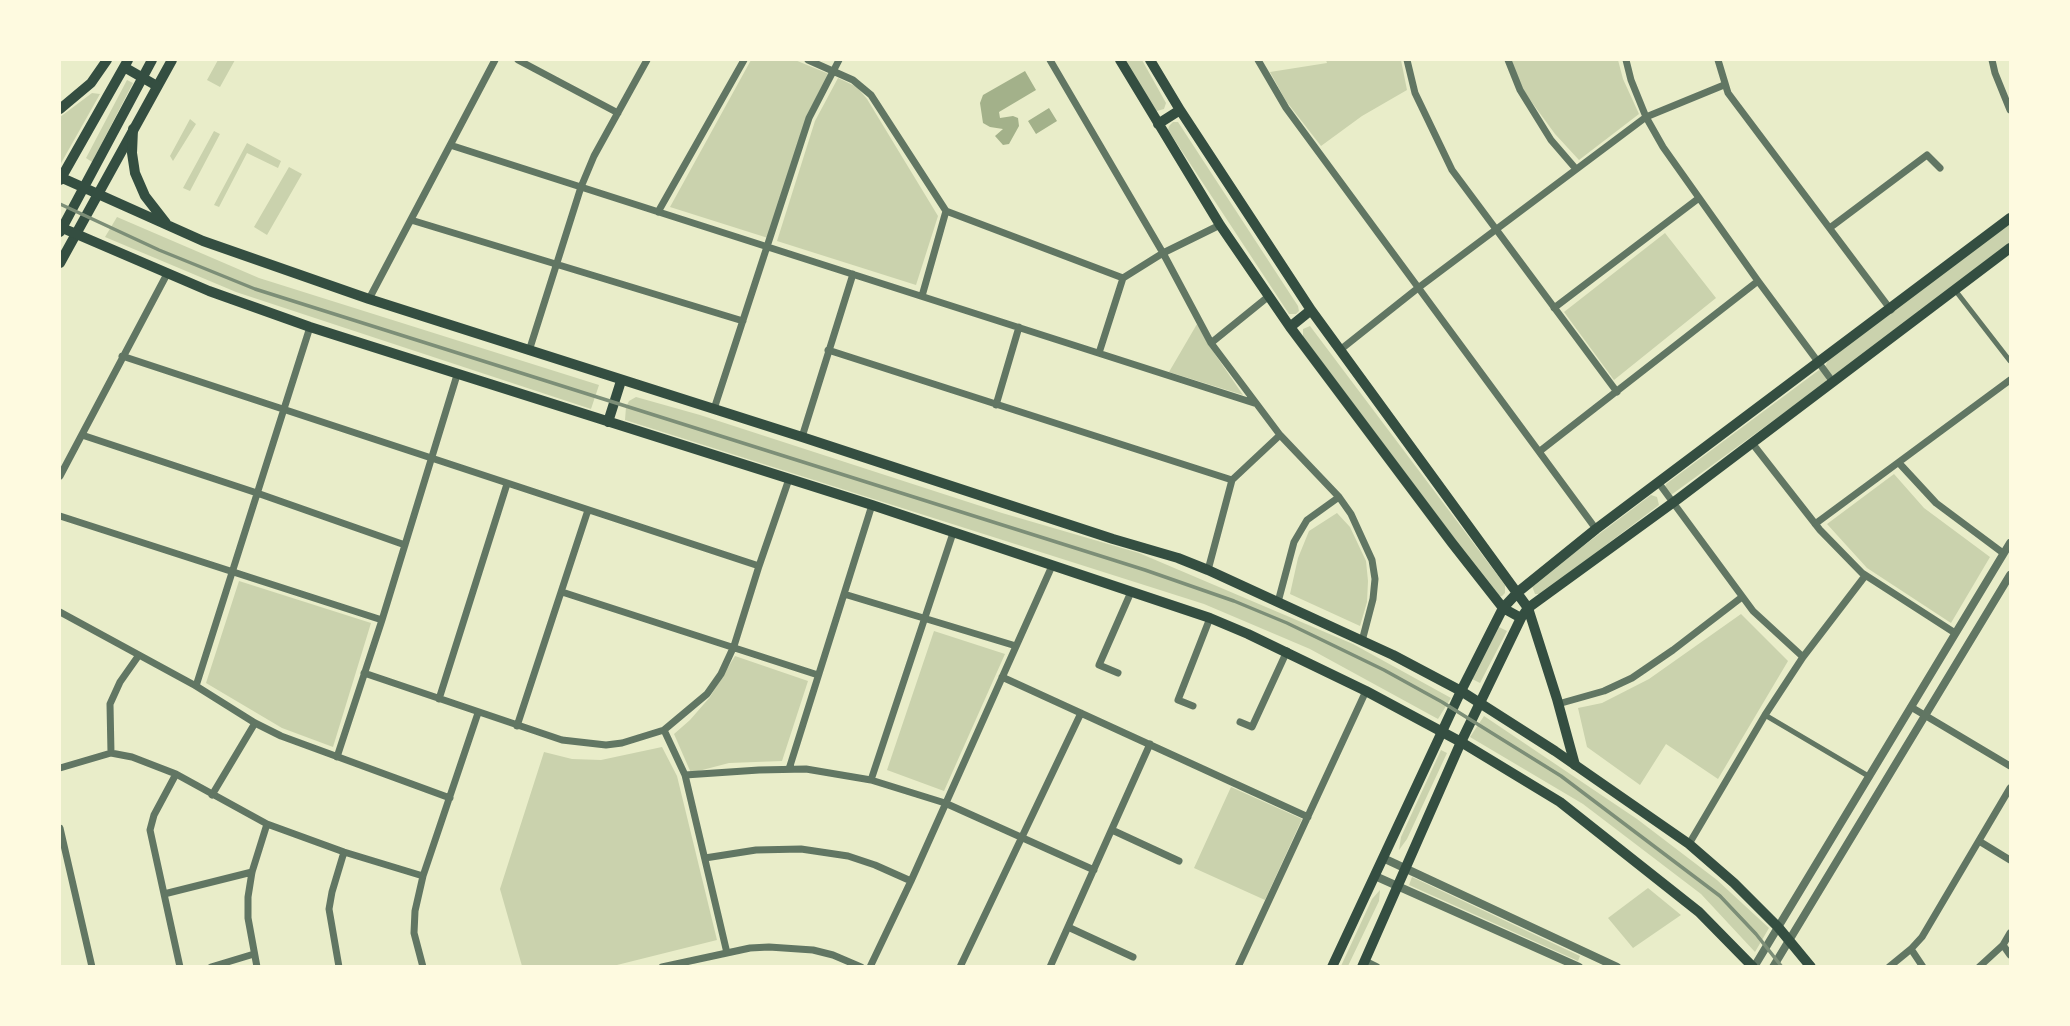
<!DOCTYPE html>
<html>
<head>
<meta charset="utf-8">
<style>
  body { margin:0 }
  #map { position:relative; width:2070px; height:1026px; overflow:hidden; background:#e9edc9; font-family:"Zilla Slab",serif }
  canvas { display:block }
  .frame { position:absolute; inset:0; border:61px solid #fefae0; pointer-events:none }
</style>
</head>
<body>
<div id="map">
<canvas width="2070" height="1026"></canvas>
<div class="frame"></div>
</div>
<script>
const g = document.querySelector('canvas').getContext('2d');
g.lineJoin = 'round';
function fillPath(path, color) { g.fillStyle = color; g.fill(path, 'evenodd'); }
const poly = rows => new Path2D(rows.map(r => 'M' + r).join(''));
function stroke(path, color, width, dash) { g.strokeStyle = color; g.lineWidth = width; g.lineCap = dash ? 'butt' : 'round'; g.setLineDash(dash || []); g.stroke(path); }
const green = poly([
  [218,60,235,60,220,87,207,80],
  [751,60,795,60,829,74,808,113,768,238,670,207],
  [1126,60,1142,60,1166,103,1164,109,1157,111,1154,109],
  [1326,60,1401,60,1407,90,1362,116,1321,146,1286,101,1270,72,1327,63],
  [1511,60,1618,60,1623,79,1639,114,1579,160,1555,134,1520,86],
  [838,78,857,87,867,99,938,216,916,285,777,241,815,121],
  [127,80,133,83,92,162,86,158],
  [92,93,100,94,60,165,60,117],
  [190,119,196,124,173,161,170,156],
  [1173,122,1178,122,1298,306,1299,311,1296,314,1289,314,1168,130,1169,126],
  [214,131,220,134,190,191,183,188],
  [247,143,281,161,278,168,247,153,219,207,214,205],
  [289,167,302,174,267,235,254,227],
  [117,217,259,278,599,385,591,409,236,292,105,237],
  [2010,221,2010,246,1833,376,1825,367,1828,360],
  [1665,233,1716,298,1614,380,1564,312],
  [1197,324,1208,344,1243,395,1169,372],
  [1310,326,1505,585,1505,593,1502,596,1498,597,1303,337,1303,329],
  [1819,370,1824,372,1827,379,1825,383,1671,495,1665,487,1666,484],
  [636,397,700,415,1002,513,1139,553,1353,644,1451,698,1438,719,1310,649,1204,604,625,420,626,407,629,401],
  [1894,474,1924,508,1990,557,1951,623,1867,568,1827,524],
  [1651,495,1657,497,1659,505,1541,594,1535,594,1532,586,1534,583],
  [1337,513,1350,527,1366,561,1368,581,1367,602,1360,626,1290,594,1298,558,1309,531],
  [239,581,371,623,333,747,282,728,206,683],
  [1741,614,1788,661,1718,779,1666,744,1640,785,1587,747,1578,708,1602,703,1649,679],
  [1499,627,1507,631,1480,683,1472,679],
  [934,631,1005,654,944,791,887,770],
  [735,656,808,681,782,761,729,763,691,773,674,734,690,720,710,697],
  [1484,716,1637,819,1717,880,1769,928,1755,952,1701,894,1583,804,1470,737],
  [662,747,677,776,717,940,613,966,522,966,500,889,544,752,572,759,601,760],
  [1441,750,1447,753,1407,839,1399,850,1401,837],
  [1231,787,1302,819,1265,900,1194,868],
  [1412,877,1580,956,1578,961,1409,885],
  [1648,888,1681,915,1633,948,1608,918],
  [1380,890,1379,901,1348,966,1341,966,1372,899]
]);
const water = poly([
  [1025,71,1036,90,999,112,1000,118,1013,116,1018,118,1019,126,1009,144,1003,145,995,136,1003,129,990,127,983,123,980,103,983,95],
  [1049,108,1057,121,1036,134,1028,121]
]);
const pedestrian = poly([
  [1955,290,2010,361],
  [1765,715,1870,777]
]);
const minor = poly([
  [518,60,618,113],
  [808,60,853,80,871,95,946,211,1123,278],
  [1050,60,1163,253,1211,343,1280,435,1339,497,1351,514,1372,560,1375,579,1373,599,1362,641],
  [1258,60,1286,108,1596,529],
  [1407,60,1415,93,1452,170,1617,392],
  [1508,60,1520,90,1551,140,1576,169],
  [1626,60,1631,80,1646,117,1663,147,1758,281,1833,382],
  [1718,60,1728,93,1891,310],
  [1992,60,1995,73,2010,110],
  [450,145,1254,403],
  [658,212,744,60],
  [411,220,743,321],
  [1831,227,1927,155,1940,168],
  [922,296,946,211],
  [369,299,495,60],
  [1554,308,1699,198],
  [1211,343,1269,296],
  [828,350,1232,480],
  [1340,350,1418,288,1646,117,1724,85],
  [529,351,581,187,594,156,647,60],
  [1099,353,1123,278,1163,253,1220,225],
  [122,356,759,566],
  [996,405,1019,327],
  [714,409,809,118,839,60],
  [82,435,257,493,405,545],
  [802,437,853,274],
  [1752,443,1820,530,1862,573,1955,633],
  [1540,451,1758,281],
  [1899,463,1936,503,2003,553],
  [60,476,167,274],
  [1658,482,1753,611,1803,657],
  [60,516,382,620],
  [1815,524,2010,380],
  [1208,570,1232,480,1280,435],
  [562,592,818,675],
  [844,594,1016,646],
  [1278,602,1294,542,1307,520,1339,497],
  [60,612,196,686,255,723,281,736,450,798],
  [364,673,562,740,606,745,622,743,664,730,707,694,721,674,734,646,759,566,789,479],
  [1118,673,1099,665,1131,592],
  [1002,677,1308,817],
  [196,686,310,327],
  [439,699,507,484],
  [1558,704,1604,691,1632,678,1673,650,1742,597],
  [1193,706,1178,700,1210,618],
  [1911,707,2010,766],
  [1240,722,1252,727,1287,651],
  [517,726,588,510],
  [664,730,685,775,727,953],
  [111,753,110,704,120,682,139,655],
  [337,757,382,620,457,375],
  [60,768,111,753,132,757,176,774,267,824,344,852,423,876],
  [789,769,872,505],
  [176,774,154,815,150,830,180,967],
  [685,775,759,770,806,769,871,780,945,803,1094,870],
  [871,780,953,533],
  [212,795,255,723],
  [60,828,92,967],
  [1112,830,1179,861],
  [1979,841,2010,860],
  [1689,844,1765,715,1803,657,1865,576],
  [705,858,756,850,801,849,848,856,875,865,911,881],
  [164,894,252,872],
  [1068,927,1133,957],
  [2003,945,2010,955],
  [1911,949,1923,967],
  [1365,961,1377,967],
  [211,967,254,954],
  [257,967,248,918,248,897,252,872,267,824],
  [339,967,329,909,332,892,344,852],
  [423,967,414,933,415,911,423,876,478,713],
  [662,967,750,948,769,947,813,950,833,955,861,967],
  [870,967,911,881,1052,566],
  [960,967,1081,713],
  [1050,967,1150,744],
  [1238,967,1366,691],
  [1889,967,1911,949,1922,937,2010,788],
  [1979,967,2003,945,2010,933]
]);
const tertiary = poly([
  [1383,858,1617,967],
  [1375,876,1579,967],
  [1754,967,2010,543],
  [1773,967,2010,575]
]);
const secondary = poly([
  [1120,60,1220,225,1290,327,1452,543,1503,608,1521,618],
  [1150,60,1180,110,1311,310,1528,608,1557,699,1575,765],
  [60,109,91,83,107,60],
  [1158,124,1180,110],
  [60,263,172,60],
  [1290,327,1311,310],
  [1332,967,1461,691,1503,608,1518,592,1596,529,2010,218],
  [1362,967,1461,742,1521,618,1528,608,1678,499,2010,248]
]);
const primary = poly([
  [124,67,157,86],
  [133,129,132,153,135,173,145,196,166,223],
  [60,177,203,241,369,299,802,437,1113,539,1178,558,1208,570,1393,655,1461,691,1555,751,1689,844,1734,883,1778,927,1811,967],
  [60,180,128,60],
  [60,227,209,291,310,327,872,505,1210,618,1248,634,1366,691,1461,742,1560,802,1699,912,1753,967],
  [60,232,152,60],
  [608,422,621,381]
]);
const rail = poly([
  [60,204,159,250,255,289,1145,570,1234,601,1287,623,1384,670,1442,702,1561,776,1720,896,1756,934,1782,967]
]);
fillPath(green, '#cad2ad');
fillPath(water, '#a3b18a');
stroke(pedestrian, '#617663', 5);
stroke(minor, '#617663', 7);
stroke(tertiary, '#617663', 8);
stroke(secondary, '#344e41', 10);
stroke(primary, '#344e41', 10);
stroke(rail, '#7c8e77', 3.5);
</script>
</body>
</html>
